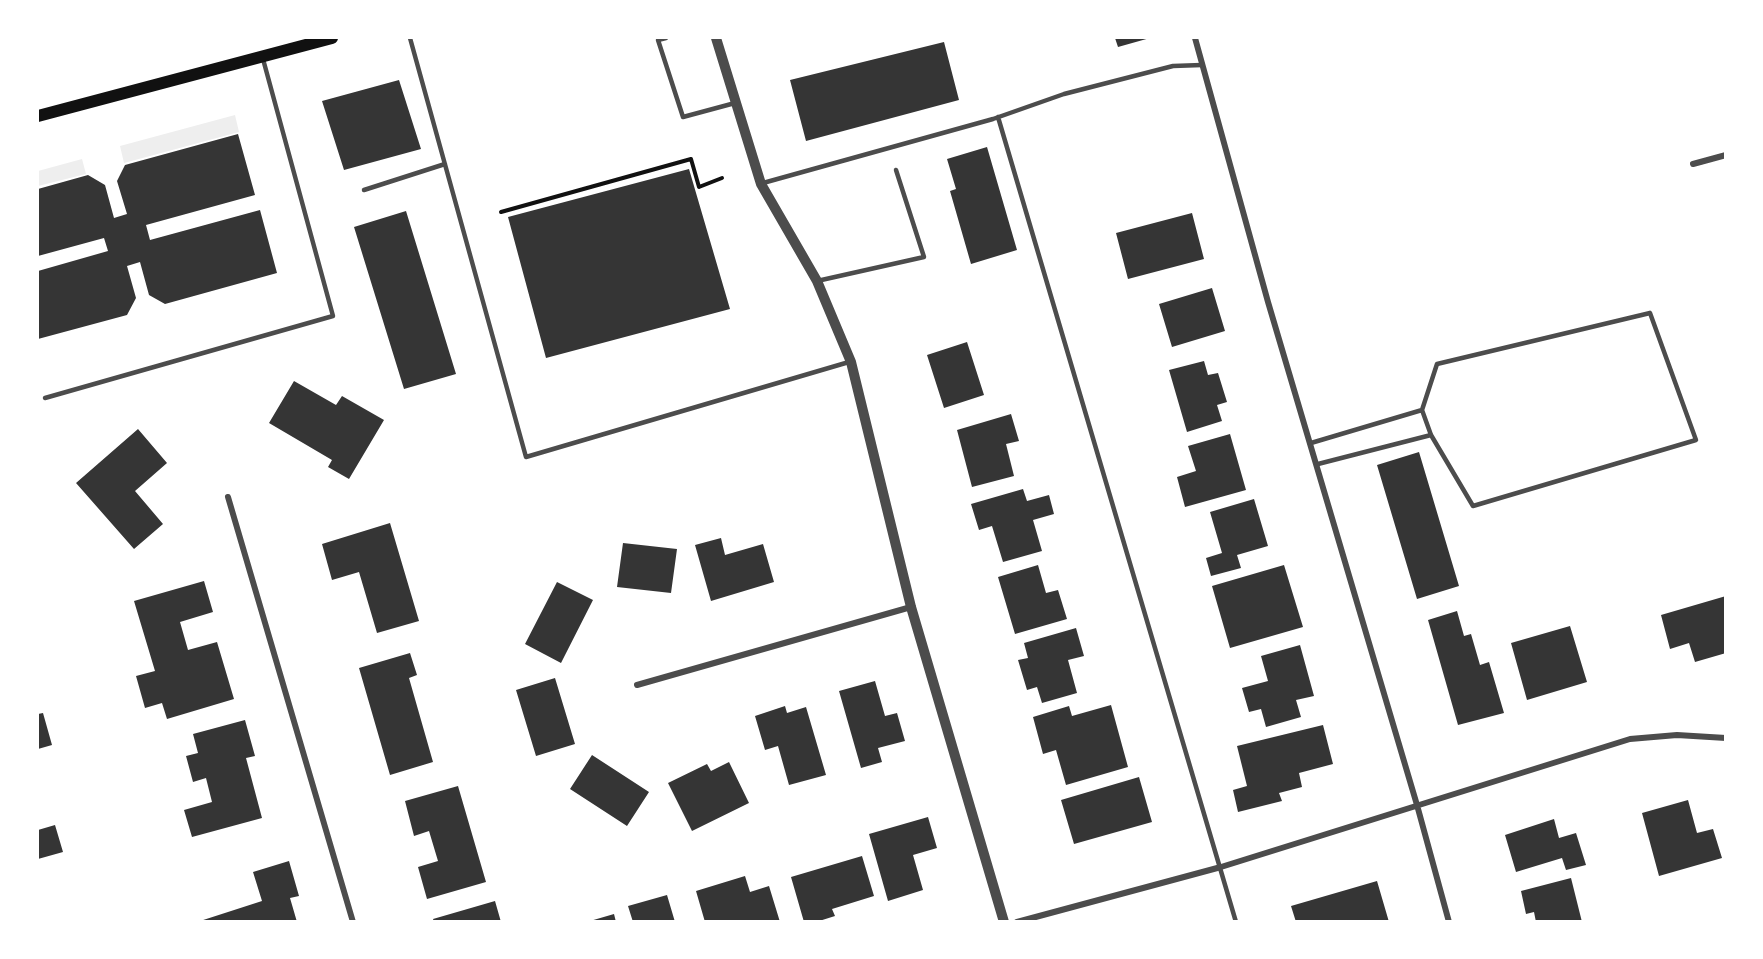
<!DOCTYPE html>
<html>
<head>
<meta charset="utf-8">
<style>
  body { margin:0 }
  #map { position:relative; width:1763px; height:959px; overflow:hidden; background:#fff; font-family:Merriweather,serif }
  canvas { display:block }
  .frame { position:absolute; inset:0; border:39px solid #fff; pointer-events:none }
</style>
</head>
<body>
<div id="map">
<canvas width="1763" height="959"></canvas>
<div class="frame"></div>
</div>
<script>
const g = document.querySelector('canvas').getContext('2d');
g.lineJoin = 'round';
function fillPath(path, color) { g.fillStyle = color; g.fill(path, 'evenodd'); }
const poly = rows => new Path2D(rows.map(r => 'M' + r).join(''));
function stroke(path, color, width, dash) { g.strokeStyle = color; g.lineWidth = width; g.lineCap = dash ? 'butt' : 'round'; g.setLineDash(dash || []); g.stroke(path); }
const green = poly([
  [235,115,239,132,124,163,120,146],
  [82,159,86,174,38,186,38,171]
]);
const building = poly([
  [1115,38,1150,38,1118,47],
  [944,42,959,100,806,141,790,80],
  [399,80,421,149,344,170,322,101],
  [238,134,255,195,146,225,150,240,260,210,277,273,165,304,149,295,140,262,127,266,136,298,127,315,38,339,38,271,108,251,104,238,38,256,38,189,88,175,105,185,114,218,127,214,117,181,125,165],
  [987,147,1017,250,971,264,950,191,956,189,947,159],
  [689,169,730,309,546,358,508,217],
  [406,211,456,374,404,389,354,227],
  [1192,213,1204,259,1128,279,1116,233],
  [1212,288,1225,331,1172,347,1159,304],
  [967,342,984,395,944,408,927,355],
  [1204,361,1208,375,1218,373,1227,402,1217,405,1222,421,1187,432,1169,370],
  [294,381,336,405,342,396,384,420,349,479,328,467,332,460,269,423],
  [1011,414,1019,441,1006,444,1014,476,972,487,957,430],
  [138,429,167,463,135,491,163,524,134,549,76,483],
  [1230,434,1246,490,1185,507,1177,477,1196,471,1188,446],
  [1419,452,1459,586,1417,599,1377,465],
  [1023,489,1027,501,1049,495,1054,514,1033,520,1042,551,1003,562,992,526,979,530,971,504],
  [1254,499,1268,546,1237,555,1241,568,1211,576,1206,558,1222,553,1210,512],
  [390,523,419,621,377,633,359,572,332,580,322,544],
  [721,538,725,555,763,544,774,582,711,601,695,545],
  [623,543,677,549,671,593,617,587],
  [1038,565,1046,593,1058,590,1067,619,1015,634,998,577],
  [1284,565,1303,627,1230,648,1212,586],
  [204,581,213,612,180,622,188,650,217,642,234,699,167,719,162,703,145,708,136,676,155,671,134,601],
  [557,582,593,600,561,663,525,644],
  [1726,596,1726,653,1695,662,1689,643,1670,649,1661,615],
  [1457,611,1464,636,1471,634,1480,665,1489,662,1504,713,1458,725,1428,620],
  [1570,626,1587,682,1527,700,1511,643],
  [1076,628,1084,656,1068,660,1077,693,1042,703,1037,687,1027,690,1018,660,1028,658,1024,643],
  [1300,645,1314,696,1296,700,1301,717,1266,727,1261,709,1249,712,1242,688,1268,681,1261,656],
  [410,653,417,675,409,678,433,762,390,775,359,668],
  [555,678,575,744,536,756,516,690],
  [875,681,885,716,897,713,905,741,878,748,882,762,861,768,839,691],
  [1111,705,1128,767,1066,785,1056,750,1043,754,1033,717,1069,706,1072,716],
  [785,706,787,713,806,707,826,775,789,785,778,746,765,750,755,716],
  [43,713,52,745,38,749,38,714],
  [245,720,255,756,246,758,262,818,192,837,184,810,212,802,206,778,193,782,186,756,198,753,193,734],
  [1323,725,1333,764,1299,773,1302,787,1279,793,1282,801,1238,812,1233,790,1247,786,1237,746],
  [592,755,649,792,627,826,570,789],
  [729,762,749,803,692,831,668,783,707,764,711,771],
  [1139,777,1152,822,1074,844,1061,800],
  [458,786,486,882,427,899,418,867,438,861,429,831,414,836,405,801],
  [1688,800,1697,833,1713,829,1722,858,1659,876,1642,813],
  [928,817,937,848,913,855,923,890,888,901,869,834],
  [1554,819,1559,838,1576,833,1586,865,1566,870,1562,858,1516,872,1505,835],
  [55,825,63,852,38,859,38,830],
  [862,856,874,896,832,909,835,916,816,922,804,922,791,877],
  [289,861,299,896,290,898,297,922,197,922,262,901,253,872],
  [745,876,750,892,769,886,780,922,705,922,696,891],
  [1571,878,1582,922,1536,922,1534,912,1526,914,1521,891],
  [1377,881,1389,922,1296,922,1291,906],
  [667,895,675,922,633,922,628,906],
  [495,901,501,922,434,922,433,919],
  [614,914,616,922,590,922,590,921]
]);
const path = poly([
  [501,212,691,159,699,187,722,178]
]);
const service = poly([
  [410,38,526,457,849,362],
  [666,38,658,40,683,117,735,103],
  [998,117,1236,922],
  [763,183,993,119,1064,94,1173,66,1202,65],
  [364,190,445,164],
  [817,281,924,257,896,170],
  [1650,313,1696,440,1473,506,1431,435,1422,410,1437,364,1650,313],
  [45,398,333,316,263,59],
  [1311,443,1422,410],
  [1318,464,1431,435]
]);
const minor = poly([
  [1195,38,1268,302,1417,805,1449,922],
  [1693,164,1726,155],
  [228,497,353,922],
  [637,685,911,607],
  [1017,922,1221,867,1630,739,1677,735,1726,738]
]);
const tertiary = poly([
  [716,38,761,184,817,281,851,362,911,607,1004,922]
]);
const secondary = poly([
  [38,116,332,38]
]);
fillPath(green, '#eee');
fillPath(building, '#353535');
stroke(path, '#111', 4);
stroke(service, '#4c4c4c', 4.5);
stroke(minor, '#4c4c4c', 6);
stroke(tertiary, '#4c4c4c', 10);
stroke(secondary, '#111', 12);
</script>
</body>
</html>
